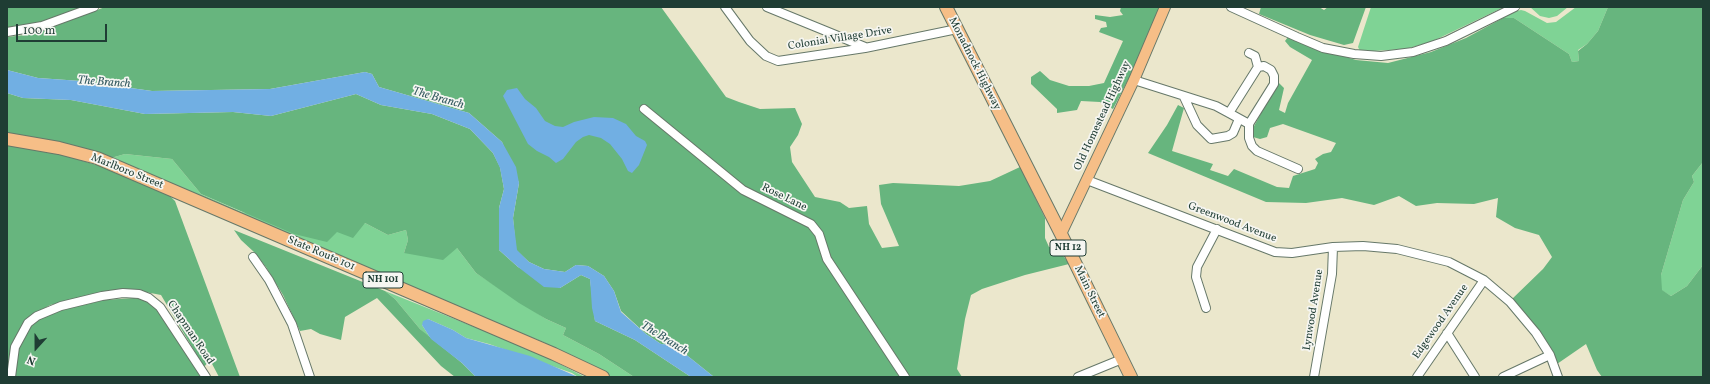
<!DOCTYPE html>
<html>
<head>
<meta charset="utf-8">
<style>
  body { margin:0 }
  #map { position:relative; width:1710px; height:384px; overflow:hidden; background:#ebe7cc; font-family:Vollkorn,serif }
  canvas { display:block }
  .frame { position:absolute; inset:0; border:8px solid #1f3d34; pointer-events:none }
  .north { position:absolute; left:16px; top:328px; width:40px; height:40px; -webkit-text-stroke:3px #f6f6f2; paint-order:stroke; rotate:201deg; font-size:11px; font-weight:700; line-height:16px; text-align:center; color:#1f3d34 }
  .north::after { content:''; display:block; margin:auto; width:14px; height:18px; background:#1f3d34; clip-path:polygon(50% 0,100% 100%,50% 72%,0 100%) }
  .scale { position:absolute; left:16px; top:24px; width:91px; height:18px; box-sizing:border-box; border:2px solid #1f3d34; border-top:0; padding-left:5px; font-size:12px; line-height:14px; white-space:nowrap; color:#1f3d34; -webkit-text-stroke:3px #f6f6f2; paint-order:stroke }
</style>
</head>
<body>
<div id="map">
<canvas width="1710" height="384"></canvas>
<div class="frame"></div>
<div class="north">N</div>
<div class="scale">100 m</div>
</div>
<script>
const g = document.querySelector('canvas').getContext('2d');
g.lineJoin = 'round';
function fillPath(path, color) { g.fillStyle = color; g.fill(path, 'evenodd'); }
const poly = rows => new Path2D(rows.map(r => 'M' + r).join(''));
function stroke(path, color, width, dash) { g.strokeStyle = color; g.lineWidth = width; g.lineCap = dash ? 'butt' : 'round'; g.setLineDash(dash || []); g.stroke(path); }
function write(font, color, halo, rows, align = 'center') {
  g.font = font + ' Vollkorn,serif'; g.lineWidth = 3.5; g.setLineDash([]); g.textBaseline = 'middle'; g.strokeStyle = halo; g.fillStyle = color; for (const [text, x, y, turn = 0] of rows) {
    g.save(); g.translate(x, y); g.rotate((+turn || 0) * Math.PI / 180); g.textAlign = isNaN(turn) ? turn : align; if (halo) g.strokeText(text, 0, 0); g.fillText(text, 0, 0); g.restore();
  }
}
const green = poly([
  [1371,7,1504,7,1433,41,1406,49,1373,51,1360,51,1358,47],
  [1530,7,1568,7,1557,16,1549,18,1540,16],
  [1576,7,1608,7,1598,31,1587,44,1578,50,1579,61,1572,62,1569,54,1514,18,1503,18,1513,12,1521,10,1525,11,1547,23,1556,22],
  [125,154,172,159,201,194,242,212,337,232,365,223,388,235,406,230,408,240,404,253,457,248,476,273,546,319,566,328,563,335,599,354,634,377,611,377,543,342,279,234,192,196,139,169,111,158],
  [1703,162,1703,265,1687,286,1671,296,1661,290,1661,275,1683,200,1694,182,1692,176],
  [385,291,534,351,585,377,578,377,572,373,489,344,466,338,453,330,428,319,422,325,431,339,420,329,395,299]
]);
const forest = poly([
  [7,7,90,7,43,23,7,29],
  [105,7,661,7,726,97,739,102,760,109,795,108,802,124,798,135,790,147,792,162,815,197,840,202,849,208,867,206,869,224,882,248,899,246,881,204,879,185,893,183,959,186,990,181,1020,167,1045,218,1045,238,1049,247,1058,248,1069,264,1025,275,982,289,971,295,965,319,957,369,962,377,714,377,674,345,661,344,646,334,621,311,614,291,604,276,588,266,576,265,565,272,544,269,529,262,516,250,513,218,519,183,502,142,469,113,379,87,372,74,365,72,270,89,152,91,81,81,38,78,7,70,7,37,34,34],
  [1121,7,1161,7,1132,72,1113,109,1100,102,1081,101,1077,110,1057,113,1057,109,1031,84,1031,77,1040,71,1050,80,1069,86,1089,86,1104,83,1123,41,1099,32,1101,28,1107,27,1106,22,1095,19,1095,15,1110,17,1123,15,1120,11],
  [1261,7,1319,7,1324,10,1328,7,1366,7,1353,43,1344,45,1310,35,1259,14],
  [1608,7,1703,7,1703,162,1692,176,1694,182,1683,200,1661,275,1662,290,1671,296,1687,286,1703,265,1703,377,1602,377,1597,370,1586,344,1557,364,1512,299,1543,269,1552,257,1539,235,1515,228,1496,217,1498,198,1474,204,1437,203,1416,206,1399,196,1374,205,1342,198,1306,203,1266,202,1148,153,1167,125,1178,105,1184,108,1172,151,1213,164,1210,170,1228,176,1234,169,1277,187,1289,188,1293,176,1315,169,1318,163,1315,159,1323,154,1331,152,1336,143,1283,124,1270,128,1267,137,1260,139,1253,137,1253,128,1278,82,1284,88,1279,110,1285,113,1288,103,1312,60,1290,47,1285,41,1288,37,1333,53,1356,60,1388,63,1431,52,1466,38,1503,18,1514,18,1569,54,1572,62,1579,61,1578,51,1587,44,1598,31],
  [7,93,23,98,71,100,145,114,233,112,271,116,356,94,381,105,432,114,470,129,493,153,500,167,504,189,499,208,499,250,518,267,560,288,581,275,590,279,595,321,635,340,691,377,634,377,599,354,563,335,566,328,546,319,519,303,476,273,457,248,443,260,404,253,408,240,406,230,388,235,365,223,353,238,337,232,327,242,294,234,201,194,172,159,125,154,111,158,7,138],
  [7,145,59,154,107,168,166,192,175,201,240,377,219,377,210,360,204,367,161,295,130,289,71,300,50,305,33,315,23,325,7,377],
  [234,230,385,291,395,299,420,329,462,363,476,377,455,377,441,366,377,298,345,317,341,340,320,334,311,329,300,331,283,295,266,267,254,252,241,240],
  [134,298,146,300,157,308,202,377,15,377,18,349,30,327,40,315,104,300]
]);
const water = poly([
  [7,70,38,78,81,81,152,91,270,89,365,72,372,74,379,87,469,113,502,142,516,167,519,183,513,218,517,250,529,262,544,269,565,272,576,265,588,266,604,276,614,291,621,312,646,334,661,344,674,345,714,377,691,377,635,340,595,321,592,308,590,279,581,275,560,288,544,287,518,267,499,250,499,208,504,189,500,168,493,153,470,129,432,114,381,105,356,94,271,116,233,112,145,114,71,100,23,98,7,93],
  [517,88,525,99,536,108,545,121,555,126,563,127,574,122,594,117,613,118,626,124,636,136,645,141,647,145,639,165,632,173,628,171,622,159,610,144,601,138,589,135,583,137,576,142,563,159,556,163,549,157,537,151,528,144,503,96,507,90],
  [428,319,453,330,466,338,530,356,578,377,476,377,462,363,431,339,422,325,423,321]
]);
const minor = poly([
  [725,7,750,41,766,56,778,61,865,48,957,29],
  [767,7,865,47],
  [1231,7,1297,37,1323,48,1354,54,1381,56,1413,52,1446,41,1515,7],
  [7,32,42,26,94,7],
  [1249,53,1255,56,1258,67],
  [1134,80,1216,106,1229,113,1249,124,1249,138,1252,146,1257,151,1298,169],
  [1184,97,1197,125,1211,139,1228,136,1233,133,1239,119],
  [644,109,743,190,811,224,819,234,827,259,905,377],
  [1229,113,1258,67],
  [1249,124,1274,84,1274,76,1271,70,1264,66,1258,67],
  [1087,180,1275,252,1292,253,1333,247,1363,246,1397,249,1449,262,1484,280,1510,302,1536,333,1550,355,1558,377],
  [253,257,269,280,292,324,310,377],
  [1206,308,1196,277,1197,267,1217,229],
  [1447,333,1475,377],
  [11,377,15,347,28,323,37,316,61,306,102,296,123,293,139,294,149,298,160,307,206,377],
  [1078,377,1122,359],
  [1314,377,1332,274,1333,247],
  [1417,377,1484,280],
  [1503,377,1550,355]
]);
const major = poly([
  [1061,234,1134,80,1165,7]
]);
const highway = poly([
  [946,7,1061,234,1131,377],
  [7,139,59,148,97,158,554,354,603,377]
]);
const shields = [
  [1068,248,36],
  [383,280,40]
];
const shieldNames = [
  ["NH 12",1068,248],
  ["NH 101",383,280]
];
const streetNames = [
  ["Colonial Village Drive",840,39,-9],
  ["Monadnock Highway",974,64,63],
  ["Old Homestead Highway",1103,116,-65],
  ["Marlboro Street",127,172,22],
  ["Rose Lane",784,198,26],
  ["Greenwood Avenue",1232,223,21],
  ["State Route 101",321,254,23],
  ["Main Street",1089,292,64],
  ["Lynwood Avenue",1314,310,-81],
  ["Edgewood Avenue",1441,322,-55],
  ["Chapman Road",190,333,56]
];
const waterNames = [
  ["The Branch",104,83,4],
  ["The Branch",438,99,16],
  ["The Branch",664,339,32]
];
fillPath(green, '#7fd395');
fillPath(forest, '#67b57e');
fillPath(water, '#71afe3');
stroke(minor, '#667869', 10);
stroke(major, '#667869', 12);
stroke(highway, '#667869', 14);
stroke(minor, '#fff', 8);
stroke(major, '#f6be87', 10);
stroke(highway, '#f6be87', 12);
for (const [x, y, w] of shields) { const box = new Path2D(); box.roundRect(x - w / 2, y - 8, w, 16, 3); g.fillStyle = '#f6f6f2'; g.fill(box); stroke(box, '#1f3d34', 1); }
write('bold 10px', '#1f3d34', null, shieldNames);
write('11px', '#1f3d34', '#f6f6f2', streetNames);
write('italic 12px', '#345a60', '#f6f6f2', waterNames);
</script>
</body>
</html>
